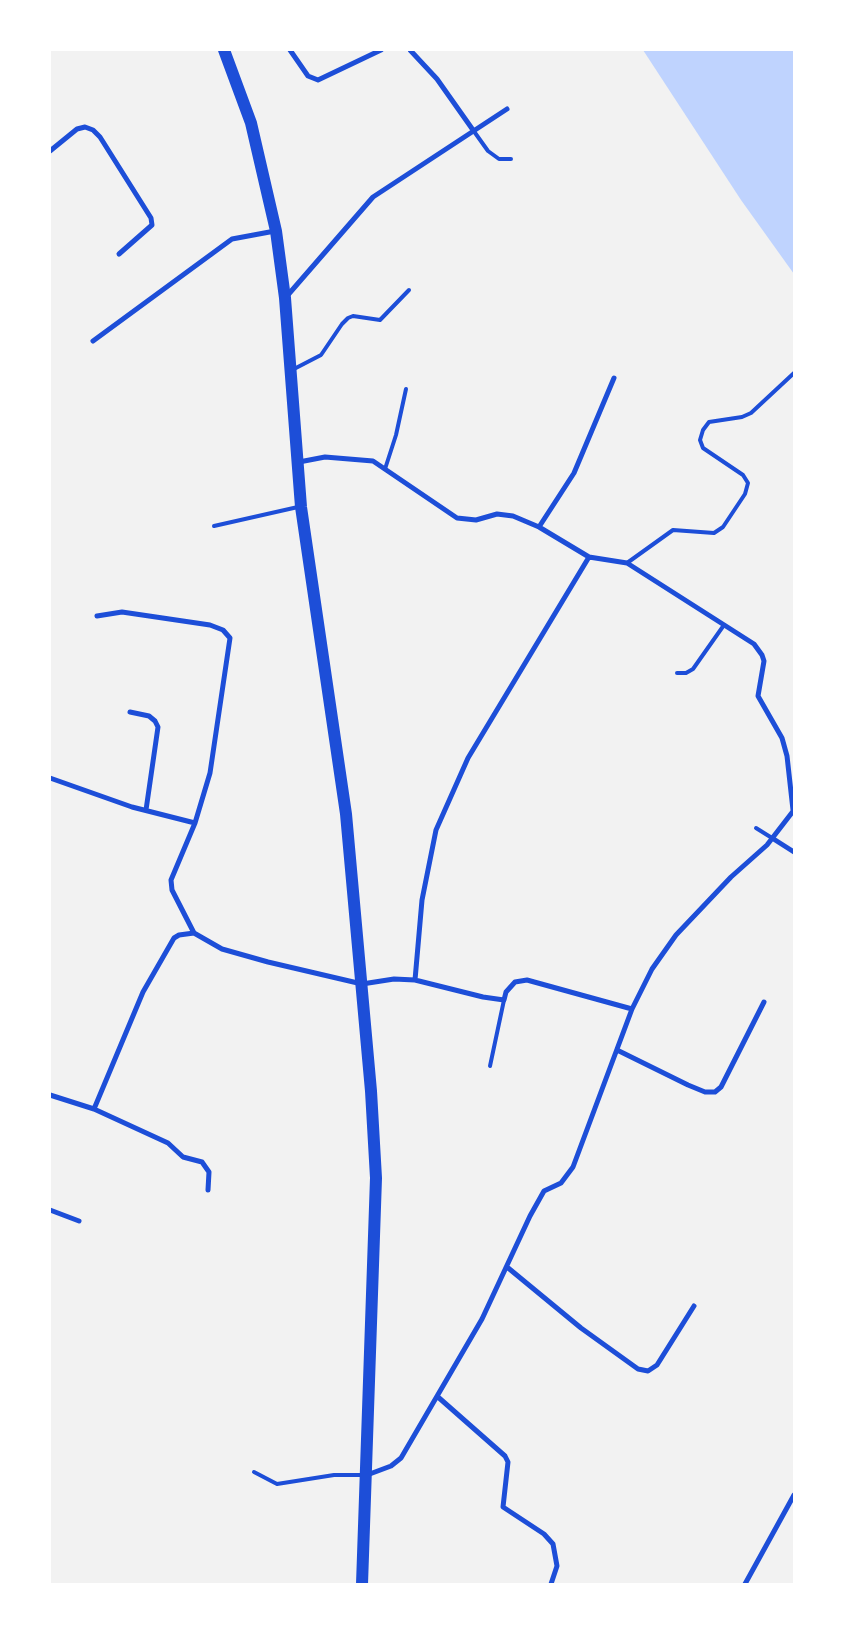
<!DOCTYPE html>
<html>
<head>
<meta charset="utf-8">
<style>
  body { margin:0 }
  #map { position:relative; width:844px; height:1634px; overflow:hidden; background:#f2f2f2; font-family:"Alegreya Sans",sans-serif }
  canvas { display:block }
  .frame { position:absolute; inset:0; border:51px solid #fff; pointer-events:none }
</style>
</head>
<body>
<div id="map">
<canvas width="844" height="1634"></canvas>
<div class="frame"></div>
</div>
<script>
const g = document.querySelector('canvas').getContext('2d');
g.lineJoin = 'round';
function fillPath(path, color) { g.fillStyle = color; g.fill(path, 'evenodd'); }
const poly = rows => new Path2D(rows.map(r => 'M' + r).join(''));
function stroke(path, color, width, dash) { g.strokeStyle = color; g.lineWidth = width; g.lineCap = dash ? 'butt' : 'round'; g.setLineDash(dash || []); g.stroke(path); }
const water = poly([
  [643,50,794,50,794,274,741,200]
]);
const service = poly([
  [473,130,488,151,499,159,511,159],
  [292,370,321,355,342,324,348,318,353,316,380,320,409,290],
  [385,469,396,435,406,389],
  [214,526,298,507],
  [627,563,673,530,714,533,723,527,745,494,748,483,743,475,703,448,700,440,703,430,709,422,742,417,751,413,794,373],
  [677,673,686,673,693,669,724,625],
  [756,828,772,838],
  [490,1066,504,1000],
  [254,1472,277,1484,334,1475,362,1475]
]);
const minor = poly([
  [290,50,308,76,318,80,381,50],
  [410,50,437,79,473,130],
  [50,151,77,129,85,127,93,130,100,137,151,218,152,225,119,254],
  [287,296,373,197,507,109],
  [93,341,232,239,275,231],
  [299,462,325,457,373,461,457,518,476,520,497,514,513,516,539,527,589,557,627,563,754,644,762,655,764,661,758,696,782,738,787,756,793,810],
  [539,527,574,473,614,378],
  [97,616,122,612,210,625,223,630,230,638,210,773,195,823,171,880,172,890,194,933,222,949,268,962,362,984,394,979,415,980,483,997,504,1000,506,992,515,982,527,980,632,1009],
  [130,712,149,716,155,721,158,727,146,810],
  [50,778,132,807,195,823],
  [772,838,794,852],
  [415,980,422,900,436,830,468,758,589,557],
  [617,1050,688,1085,705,1092,715,1092,721,1087,764,1002],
  [50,1095,94,1109,143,992,174,938,179,935,194,933],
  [94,1109,168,1143,183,1157,202,1162,209,1172,208,1190],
  [50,1210,79,1221],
  [507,1267,581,1328,638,1369,648,1371,657,1365,694,1306],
  [438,1397,505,1456,508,1462,503,1507,544,1534,553,1544,557,1566,551,1584],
  [367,1475,391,1466,401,1458,482,1319,530,1216,544,1191,561,1183,573,1167,632,1009,652,969,676,935,731,877,767,845,794,810],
  [745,1584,794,1495]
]);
const primary = poly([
  [224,50,251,123,276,231,285,298,301,507,346,814,371,1091,376,1178,362,1584]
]);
fillPath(water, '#bfd3fe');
stroke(service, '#1d4ed8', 4);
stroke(minor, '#1d4ed8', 5);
stroke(primary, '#1d4ed8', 12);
</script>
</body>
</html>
